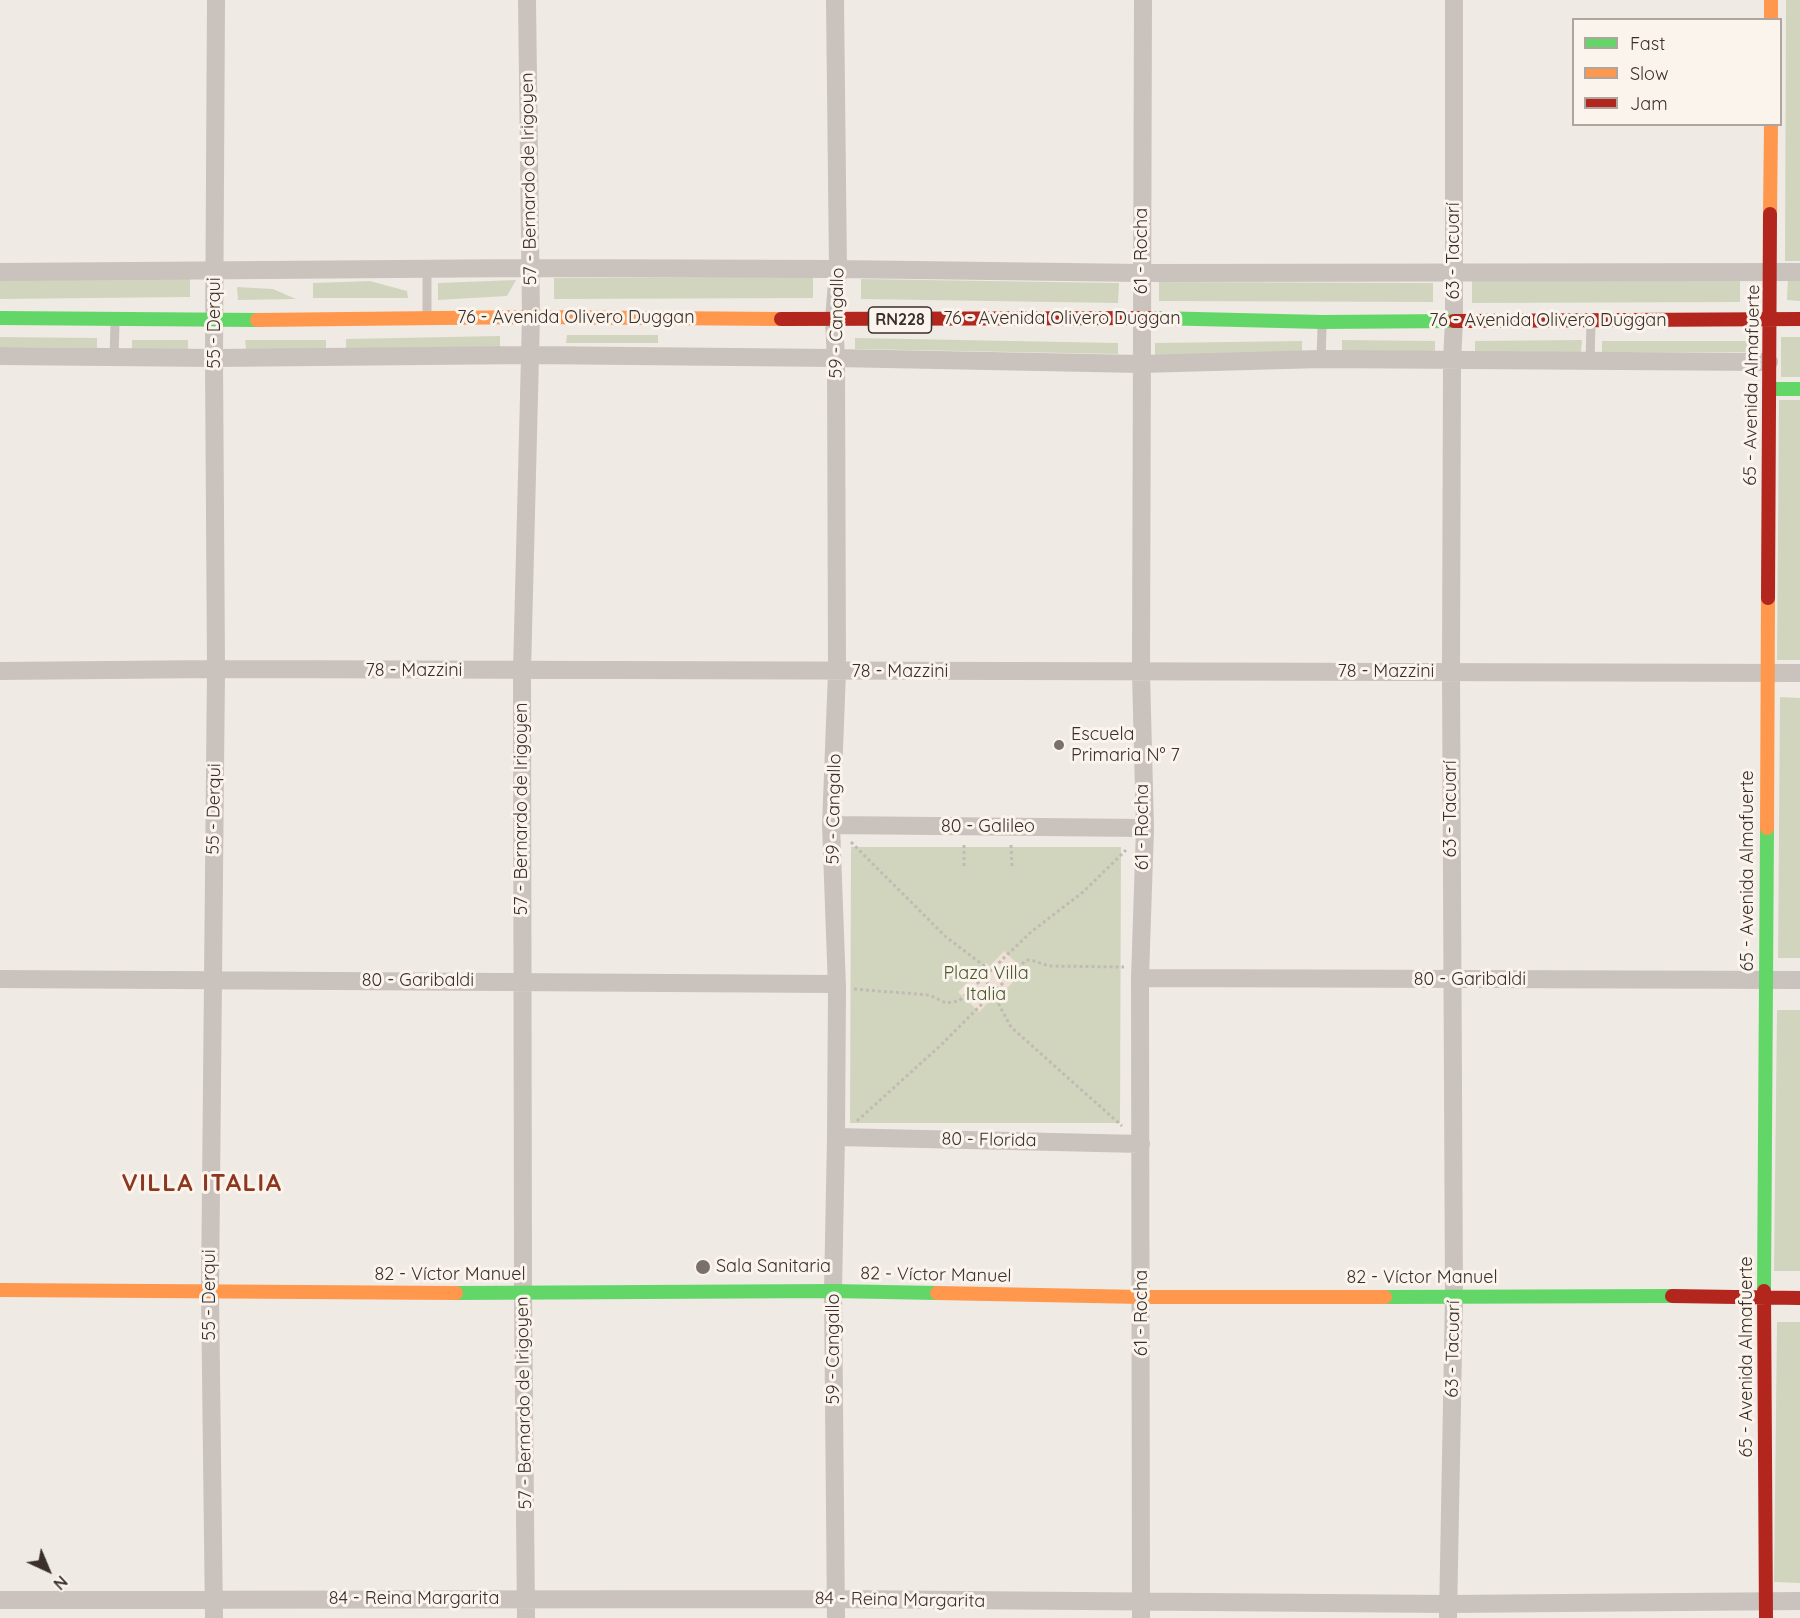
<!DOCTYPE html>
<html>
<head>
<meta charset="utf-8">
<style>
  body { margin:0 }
  #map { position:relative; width:1800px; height:1618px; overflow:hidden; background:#f0eae4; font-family:Quicksand,sans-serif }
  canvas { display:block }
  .legend { position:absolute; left:1572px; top:18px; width:210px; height:108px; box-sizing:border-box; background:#fbf4ed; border:2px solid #aea59f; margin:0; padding:8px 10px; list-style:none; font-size:18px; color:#3a2f2a }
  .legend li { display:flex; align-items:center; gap:12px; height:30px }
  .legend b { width:30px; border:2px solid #aea59f }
  .north { position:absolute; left:18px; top:1540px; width:60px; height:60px; -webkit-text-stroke:4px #fbf4ed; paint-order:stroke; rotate:136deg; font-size:16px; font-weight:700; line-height:24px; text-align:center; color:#3a2f2a }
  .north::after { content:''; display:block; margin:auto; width:21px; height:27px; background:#3a2f2a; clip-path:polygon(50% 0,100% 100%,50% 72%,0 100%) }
</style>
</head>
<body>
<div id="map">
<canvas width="1800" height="1618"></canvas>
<ul class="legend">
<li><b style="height:8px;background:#63d668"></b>Fast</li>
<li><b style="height:8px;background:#ff974d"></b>Slow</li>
<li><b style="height:8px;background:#b3261e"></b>Jam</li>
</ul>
<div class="north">N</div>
</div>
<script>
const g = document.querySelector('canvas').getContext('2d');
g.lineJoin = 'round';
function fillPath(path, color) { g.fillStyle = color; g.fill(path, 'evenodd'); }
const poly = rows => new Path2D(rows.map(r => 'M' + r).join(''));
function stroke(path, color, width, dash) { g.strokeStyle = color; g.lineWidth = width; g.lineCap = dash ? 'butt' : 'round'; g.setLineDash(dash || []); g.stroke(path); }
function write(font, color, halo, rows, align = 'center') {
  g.font = font + ' Quicksand,sans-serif'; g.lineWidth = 6; g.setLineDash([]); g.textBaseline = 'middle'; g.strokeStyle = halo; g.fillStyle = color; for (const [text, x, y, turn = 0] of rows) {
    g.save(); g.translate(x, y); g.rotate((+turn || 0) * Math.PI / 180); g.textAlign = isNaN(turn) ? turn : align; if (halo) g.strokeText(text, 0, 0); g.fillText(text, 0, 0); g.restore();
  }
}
const green = poly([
  [1786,0,1800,0,1800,261,1785,261],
  [190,277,190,297,0,299,0,279],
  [813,277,813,298,554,299,554,278],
  [1788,277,1800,278,1800,301,1787,300],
  [1740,278,1740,302,1472,303,1472,279],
  [861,279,1119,283,1118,303,861,299],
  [516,280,507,296,438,300,438,283],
  [370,281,407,291,408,298,313,298,313,283],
  [1159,282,1433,283,1433,302,1159,301],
  [237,287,273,289,296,299,238,300],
  [567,335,658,335,658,343,566,343],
  [500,336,500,348,346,351,346,339],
  [0,337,97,338,97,348,0,347],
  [1781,337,1800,337,1800,377,1781,377],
  [855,338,1118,343,1118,354,855,349],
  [132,340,188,340,188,350,132,350],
  [245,340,326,340,326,349,246,349],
  [1342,340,1435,341,1435,352,1342,351],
  [1582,340,1581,352,1475,352,1475,341],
  [1302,341,1302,353,1155,355,1155,343],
  [1602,341,1751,341,1751,352,1602,352],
  [1779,400,1800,400,1800,660,1777,660],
  [1780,697,1800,698,1800,958,1778,958],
  [851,847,1121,847,1120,1123,850,1123],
  [1777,1010,1800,1010,1800,1271,1774,1271],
  [1777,1322,1800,1322,1800,1583,1774,1582]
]);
const plaza = poly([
  [1004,951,1024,970,1000,996,997,993,979,1012,958,992,986,963,990,966]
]);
const path = poly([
  [851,842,946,937,991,971],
  [1011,845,1012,867],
  [964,866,964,844],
  [984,977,1011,1027,1122,1126],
  [854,989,929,995,946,1003,959,1001,1031,932,1083,892,1126,850],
  [857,1121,941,1045,1026,960,1031,960,1049,966,1124,967]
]);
const lane = poly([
  [427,268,427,314],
  [114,357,115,324],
  [1321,359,1322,328],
  [1590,361,1591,324]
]);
const street = poly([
  [835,0,838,269,834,320,836,358,837,672,831,825,837,988,836,1137,833,1291,836,1618],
  [0,272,530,268,838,269,1141,273,1800,272],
  [0,356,214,358,530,355,836,358,1141,364,1321,359,1769,362],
  [0,671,216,669,1800,673],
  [831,825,1145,828],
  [1140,978,1800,980],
  [0,979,836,984],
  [836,1137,1141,1144],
  [0,1600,836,1599,1448,1604,1800,1601],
  [214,1618,210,1291,216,669,214,358,216,0],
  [526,1618,523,1294,522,671,531,317,527,0],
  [1141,1618,1140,978,1145,828,1141,673,1143,0],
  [1448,1618,1454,1296,1451,671,1452,360,1454,322,1454,0]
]);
const fast = poly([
  [0,318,257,320],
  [1155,318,1322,322,1454,321],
  [1769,389,1800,389],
  [1764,1291,1767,828],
  [456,1293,833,1291,937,1293],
  [1385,1297,1672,1296]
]);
const slow = poly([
  [1771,0,1771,20],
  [1770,214,1771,124],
  [257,320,531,317,781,319],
  [1767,828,1768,598],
  [0,1290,456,1293],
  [937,1293,1142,1297,1385,1297]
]);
const jam = poly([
  [781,319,1155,318],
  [1454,321,1800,319],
  [1768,598,1770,214],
  [1764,1291,1766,1618],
  [1672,1296,1800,1298]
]);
const markers = [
  [1059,745,6,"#7a706b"],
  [703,1267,8,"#7a706b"]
];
const shields = [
  [900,320,63]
];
const shieldNames = [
  ["RN228",900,320]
];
const streetNames = [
  ["57 - Bernardo de Irigoyen",529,179,-91],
  ["61 - Rocha",1142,251,-90],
  ["63 - Tacuarí",1454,251,-90],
  ["76 - Avenida Olivero Duggan",576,318],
  ["76 - Avenida Olivero Duggan",1062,319],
  ["76 - Avenida Olivero Duggan",1548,321],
  ["55 - Derqui",215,323,-90],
  ["59 - Cangallo",837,323,-89],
  ["65 - Avenida Almafuerte",1752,385,-89],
  ["78 - Mazzini",414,671],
  ["78 - Mazzini",900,672],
  ["78 - Mazzini",1386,672],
  ["55 - Derqui",214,809,-89],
  ["57 - Bernardo de Irigoyen",522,809,-90],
  ["59 - Cangallo",834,809,-89],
  ["63 - Tacuarí",1451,809,-90],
  ["80 - Galileo",988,827],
  ["61 - Rocha",1143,827,-90],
  ["65 - Avenida Almafuerte",1748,871,-90],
  ["80 - Garibaldi",1470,980],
  ["80 - Garibaldi",418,981],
  ["80 - Florida",989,1140,1],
  ["82 - Víctor Manuel",450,1275],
  ["82 - Víctor Manuel",936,1275,1],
  ["82 - Víctor Manuel",1422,1278],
  ["55 - Derqui",210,1295,-90],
  ["61 - Rocha",1142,1313,-90],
  ["59 - Cangallo",834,1349,-90],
  ["63 - Tacuarí",1453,1349,-89],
  ["65 - Avenida Almafuerte",1747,1357,-90],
  ["57 - Bernardo de Irigoyen",524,1403,-91],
  ["84 - Reina Margarita",414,1599],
  ["84 - Reina Margarita",900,1600,1]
];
const poiNames = [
  ["Escuela",1071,735],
  ["Primaria N° 7",1071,756],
  ["Sala Sanitaria",716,1267]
];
const parkNames = [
  ["Plaza Villa",986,974],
  ["Italia",986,995]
];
const districtNames = [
  ["VILLA ITALIA",202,1184]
];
fillPath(green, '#d1d5be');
fillPath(plaza, '#eee1d4');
stroke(path, '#c2bab5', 3, [3, 3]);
stroke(lane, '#c9c2bd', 9);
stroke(street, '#c9c2bd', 18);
stroke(fast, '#63d668', 14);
stroke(slow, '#ff974d', 14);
stroke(jam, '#b3261e', 14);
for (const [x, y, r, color] of markers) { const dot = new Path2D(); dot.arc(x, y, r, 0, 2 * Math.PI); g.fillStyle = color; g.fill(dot); stroke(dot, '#fbf4ed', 2); }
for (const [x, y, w] of shields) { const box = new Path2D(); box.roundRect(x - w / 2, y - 13, w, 26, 4.5); g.fillStyle = '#fbf4ed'; g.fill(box); stroke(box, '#3a2f2a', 1.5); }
write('bold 16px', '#3a2f2a', null, shieldNames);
write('18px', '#3a2f2a', '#fbf4ed', streetNames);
write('18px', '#3a2f2a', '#fbf4ed', poiNames, 'left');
write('18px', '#4a592d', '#fbf4ed', parkNames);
g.letterSpacing = '1.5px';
write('bold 24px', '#8c3720', '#fbf4ed', districtNames);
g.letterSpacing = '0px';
</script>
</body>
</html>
